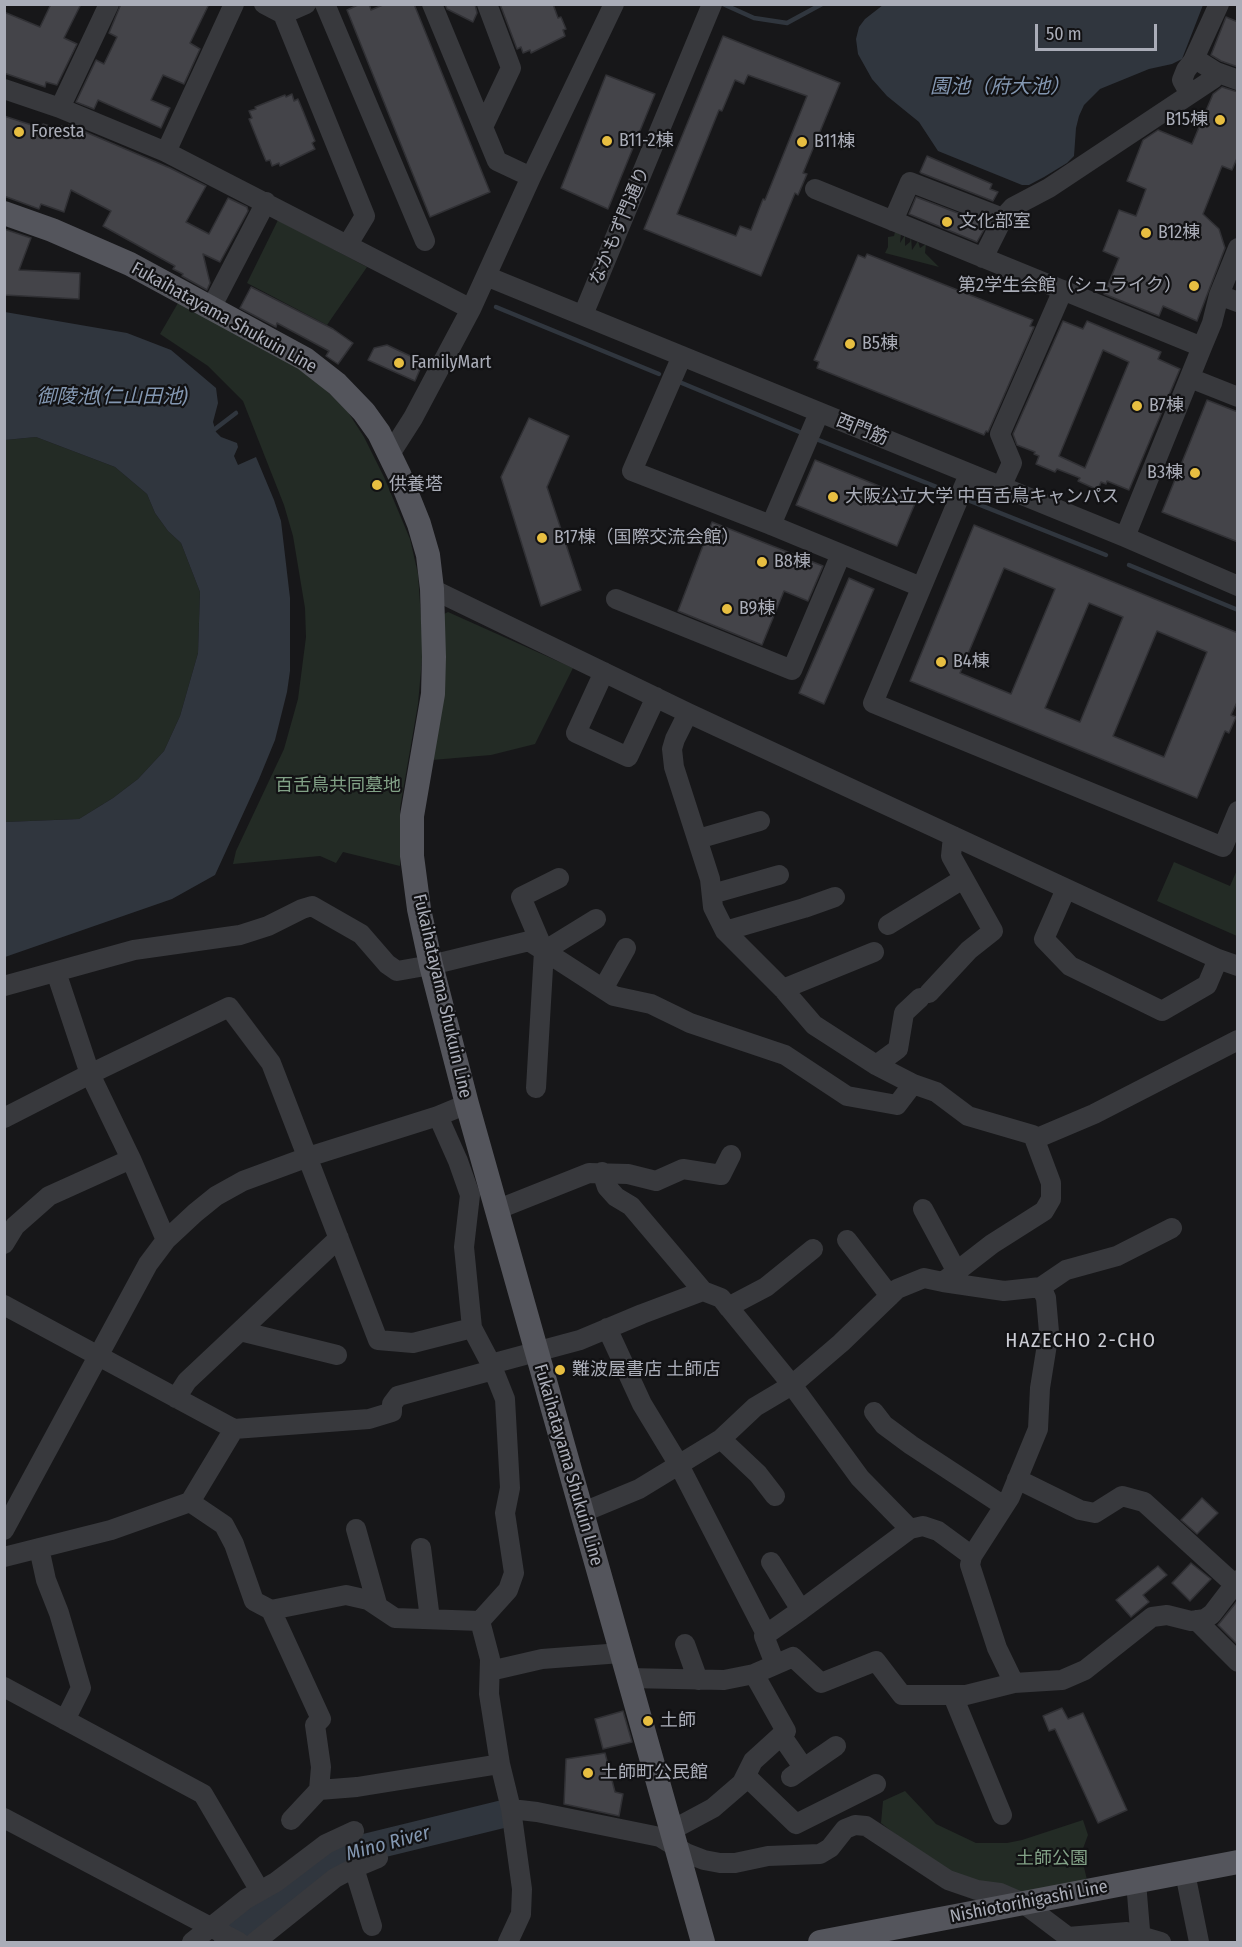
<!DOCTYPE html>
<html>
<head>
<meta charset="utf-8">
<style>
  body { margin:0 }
  #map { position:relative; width:1242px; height:1947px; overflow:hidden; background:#171719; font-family:"Fira Sans Condensed",sans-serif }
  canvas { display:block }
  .frame { position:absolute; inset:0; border:6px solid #aaadb8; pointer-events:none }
  .scale { position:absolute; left:1035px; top:24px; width:122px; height:27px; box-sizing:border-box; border:3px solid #aaadb8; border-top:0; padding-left:8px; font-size:18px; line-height:21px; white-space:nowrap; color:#aaadb8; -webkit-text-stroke:4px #121214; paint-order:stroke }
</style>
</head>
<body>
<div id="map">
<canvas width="1242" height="1947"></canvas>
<div class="frame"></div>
<div class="scale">50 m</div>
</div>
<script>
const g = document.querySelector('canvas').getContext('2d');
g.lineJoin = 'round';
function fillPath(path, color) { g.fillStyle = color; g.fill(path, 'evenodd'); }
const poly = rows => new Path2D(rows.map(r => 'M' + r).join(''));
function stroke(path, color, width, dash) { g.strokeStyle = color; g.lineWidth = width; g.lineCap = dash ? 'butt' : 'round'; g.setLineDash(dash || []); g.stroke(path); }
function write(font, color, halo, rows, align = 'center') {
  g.font = font + ' "Fira Sans Condensed","Noto Sans JP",sans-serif'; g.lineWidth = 4.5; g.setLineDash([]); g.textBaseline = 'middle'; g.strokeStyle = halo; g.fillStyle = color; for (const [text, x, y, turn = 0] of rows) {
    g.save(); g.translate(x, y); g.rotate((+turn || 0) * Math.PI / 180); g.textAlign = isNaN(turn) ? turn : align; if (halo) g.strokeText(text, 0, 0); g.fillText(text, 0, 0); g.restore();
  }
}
const green = poly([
  [278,220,367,267,327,325,247,283],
  [895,232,901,234,900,243,905,235,905,246,910,242,911,237,912,250,918,241,920,248,926,244,925,253,939,267,885,253,888,247,888,237,894,236],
  [178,303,291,363,323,387,348,412,364,437,384,477,410,539,418,574,423,648,418,704,400,808,400,866,343,852,336,863,320,856,233,864,236,851,284,749,298,699,306,637,305,608,293,536,284,505,243,401,208,366,160,334],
  [36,437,115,467,147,494,155,513,168,531,181,543,200,592,198,653,180,716,164,751,138,779,113,798,79,819,5,822,5,440],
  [448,612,573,668,535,744,491,755,432,760,442,615],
  [1174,862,1230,886,1237,870,1237,936,1157,901],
  [905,1791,936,1824,976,1843,1007,1843,1022,1840,1083,1820,1088,1835,1081,1854,1087,1880,1012,1894,947,1874,881,1823,883,1801]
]);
const water = poly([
  [883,5,1203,5,1182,59,1172,64,1149,69,1100,89,1084,105,1079,116,1076,128,1074,156,1067,163,1044,177,1029,185,1022,185,938,151,919,122,887,96,872,79,858,54,856,39,859,27,865,19],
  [5,312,127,333,171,350,216,388,218,403,213,422,216,432,221,437,237,443,238,447,234,456,238,465,256,457,274,500,281,521,290,598,290,671,287,692,275,740,259,779,215,875,172,899,5,957,5,822,79,819,113,798,138,779,164,751,180,716,198,653,200,592,181,543,168,531,155,513,147,494,115,467,36,437,5,440]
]);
const stream = poly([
  [723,4,754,18,787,23,822,4],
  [496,307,659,374],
  [677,381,802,433],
  [215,429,236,413],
  [816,439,952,493],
  [965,499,1106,555],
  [1129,565,1238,610]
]);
const river = poly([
  [228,1942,320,1867,342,1855,360,1849,503,1814]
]);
const building = poly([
  [51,4,81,4,64,38,77,44,57,85,46,82,45,87,4,73,4,12,40,27,51,4],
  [121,4,209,4,190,43,200,49,184,84,163,75,151,100,170,108,161,128,98,100,94,109,76,102,96,60,104,64,117,37,109,33,121,4],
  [360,4,369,4,371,10,385,4,414,4,490,192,430,217,347,10,360,4],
  [445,4,475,4,477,13,473,22,447,9,445,4],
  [500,4,553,4,558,18,561,17,566,29,563,30,565,36,531,53,530,50,523,53,521,47,517,49,500,4],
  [1226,17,1238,22,1238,67,1221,61,1211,55,1226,17],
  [723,36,840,83,803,173,807,174,798,195,795,193,761,276,644,229,723,36],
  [748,75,807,96,765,200,763,199,751,230,740,226,736,236,677,214,719,110,722,111,735,80,744,84,748,75],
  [606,75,655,94,608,209,561,188,606,75],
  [1222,87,1238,92,1238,156,1232,170,1222,166,1203,214,1219,229,1225,248,1197,321,1163,306,1159,316,1104,294,1119,258,1103,251,1119,210,1136,216,1146,189,1127,181,1143,140,1158,130,1192,144,1213,94,1222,87],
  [292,94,294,101,298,99,303,111,315,141,312,143,315,149,280,166,279,163,272,166,270,160,266,161,261,149,249,119,252,118,249,111,256,109,255,107,285,95,286,97,292,94],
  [4,116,41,128,43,124,60,129,61,126,68,129,69,125,170,168,206,186,186,222,209,234,228,198,247,207,248,211,220,262,203,254,210,283,207,290,182,276,183,274,173,269,175,266,103,226,111,211,71,190,64,212,41,204,39,209,4,196,4,116],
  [927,156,992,184,990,189,998,192,993,201,921,173,920,172,927,156],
  [916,197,984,223,983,225,986,226,977,242,909,214,916,197],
  [4,229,31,238,19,270,80,273,79,299,4,295,4,229],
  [867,254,1033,320,1030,326,1034,327,988,432,986,431,984,435,817,368,819,362,814,360,858,255,865,258,867,254],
  [251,287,333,329,353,343,338,364,326,356,329,351,277,323,276,327,240,308,251,287],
  [1063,321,1083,329,1087,321,1161,352,1158,359,1180,369,1129,490,1107,481,1106,484,1101,482,1098,490,1078,481,1080,478,1057,469,1055,472,1036,464,1039,456,1034,454,1035,452,1017,445,1013,434,1063,321],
  [1103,350,1129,362,1085,468,1059,456,1103,350],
  [387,345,423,362,415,381,368,360,374,348,387,345],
  [1207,400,1238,412,1238,542,1162,512,1207,400],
  [529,418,569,436,547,487,581,590,541,606,501,477,529,418],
  [815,460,916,501,897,546,796,505,815,460],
  [712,522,823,566,808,601,784,591,762,645,678,611,712,522],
  [974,525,1238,633,1238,700,1231,715,1236,717,1229,733,1225,731,1197,798,910,681,974,525],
  [1004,568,1055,589,1011,694,960,673,1004,568],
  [1089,603,1123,617,1080,722,1045,708,1089,603],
  [1157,631,1207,652,1164,757,1113,736,1157,631],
  [849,578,874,589,824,704,799,693,849,578],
  [1202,1498,1218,1513,1197,1534,1181,1520,1202,1498],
  [1191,1563,1211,1579,1190,1601,1172,1583,1191,1563],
  [1158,1566,1167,1575,1143,1595,1149,1602,1131,1617,1116,1600,1158,1566],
  [1238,1600,1238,1645,1218,1625,1238,1600],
  [1062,1708,1068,1719,1083,1713,1127,1810,1098,1823,1055,1729,1049,1731,1043,1716,1062,1708],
  [623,1711,632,1742,603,1749,595,1719,623,1711],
  [605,1753,615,1792,623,1794,619,1816,564,1804,566,1759,605,1753]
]);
const minor = poly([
  [264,4,283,14,306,4],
  [325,4,425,241],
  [432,4,497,161,531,177],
  [1219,4,1193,61,1197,60,1216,72,1238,80],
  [283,14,365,216,348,244],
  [4,89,60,108,166,152,471,309],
  [1190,94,1182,80,1186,70,1193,61],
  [60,108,109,4],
  [483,127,511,68,487,4],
  [166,152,234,4],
  [815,189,1202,347],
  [1003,218,1013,207,1049,188,1213,79,1217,75,1216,72],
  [893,221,910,182,1003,218,983,258],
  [486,276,1125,537,1238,586],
  [1219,295,1238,302],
  [211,308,266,202],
  [583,315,712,4],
  [682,356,632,471,771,525,921,587],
  [1190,378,1238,397],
  [390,454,413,418,471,309,531,177,614,4],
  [969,474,873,703,1223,847,1238,811],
  [1001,487,1012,463,1000,434,1063,290],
  [771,525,819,413],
  [1125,537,1202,347,1212,323,1219,295,1238,248],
  [432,589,688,713,1218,959,1238,966],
  [616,599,792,670,841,554],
  [604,672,576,733,628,757,656,697],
  [698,839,760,821],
  [1066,889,1044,939,1070,966,1162,1011,1207,985,1218,959],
  [712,894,779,875],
  [888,925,963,879],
  [725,931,804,908,835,897],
  [544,951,596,919],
  [56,972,90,1074,131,1159,166,1240],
  [4,986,134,950,240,935,268,926,302,909,312,906,361,934,387,964,397,971,431,965,529,941,614,996,651,1004,690,1023,785,1055,847,1096,897,1105,913,1084],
  [603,989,626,948],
  [783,989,874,952],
  [929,993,969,950,993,931,951,856,953,836],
  [876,1065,898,1049,904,1013,920,998],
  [536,1088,544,951,521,897,559,878],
  [438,1116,458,1161,470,1195,464,1247,472,1328],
  [4,1118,90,1074,229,1007,271,1063,378,1340,413,1343,472,1328,491,1364,505,1399,510,1488,505,1513,514,1573,508,1590,480,1621,395,1618,368,1600,346,1595,271,1610,254,1601,234,1544,224,1525,190,1502],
  [1035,1139,1094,1114,1238,1040],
  [602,1172,607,1187,616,1197,631,1206,703,1291],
  [923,1209,957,1272],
  [496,1210,589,1173,628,1174,656,1181,683,1169,721,1175,731,1155],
  [847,1240,890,1296],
  [4,1244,15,1226,49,1196,131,1159],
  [943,1282,1004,1291,1041,1287,1066,1270,1117,1256,1172,1228],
  [4,1305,234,1429,369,1419,392,1412,392,1404,398,1396,493,1370],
  [728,1307,766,1287,813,1249],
  [607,1328,642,1404,679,1465,766,1634],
  [240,1331,337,1355],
  [491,1364,580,1340,642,1314,703,1291,721,1298,792,1385,860,1478,910,1529],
  [176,1398,187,1381,339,1238],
  [874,1412,884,1425,911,1445,1004,1506],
  [721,1439,758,1474,775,1496],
  [1017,1479,1080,1510,1095,1513,1122,1496,1144,1502,1233,1583],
  [581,1513,639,1489,721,1439,755,1407,792,1385,841,1343,897,1289,924,1278,943,1282,992,1244,1044,1211,1051,1199,1051,1183,1033,1135,968,1116,936,1092,913,1084,876,1065,814,1025,783,989,725,931,713,907,710,879,674,767,672,749,675,739,688,713],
  [356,1529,377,1604],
  [4,1530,148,1264,166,1240,195,1213,216,1196,243,1181,308,1157,438,1116,467,1104],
  [39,1548,46,1580,59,1613,81,1688,65,1720],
  [421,1548,430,1619],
  [4,1557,111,1530,190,1502,234,1429],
  [771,1562,801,1610],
  [271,1610,321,1719,315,1725,321,1767,319,1790,291,1820],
  [1196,1620,1238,1662],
  [480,1621,490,1659,489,1694,500,1764,511,1809,522,1889,521,1914,508,1942],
  [685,1644,698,1680],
  [775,1664,764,1636,801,1610,910,1529,923,1526,938,1531,972,1556],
  [490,1671,542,1659,621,1653],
  [628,1678,724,1680,754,1674,793,1657,821,1683,876,1661,902,1695,966,1695,1014,1683,1062,1680,1085,1670,1152,1617,1167,1615,1191,1621,1205,1619,1212,1614,1238,1580],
  [1014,1683,997,1648,970,1565,972,1556,1010,1497,1038,1429,1040,1388,1049,1332,1046,1298,1041,1287],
  [4,1687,203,1794,260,1891],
  [953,1696,1002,1815],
  [781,1735,803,1767],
  [746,1776,796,1824,876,1784],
  [791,1777,836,1746],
  [319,1790,357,1787,500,1764],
  [511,1809,537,1812,660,1837,686,1853,704,1860,720,1863,735,1863,768,1856,820,1854,830,1848,845,1829,855,1825,866,1826,948,1880,977,1890,1000,1893,1023,1903,1068,1937,1127,1932,1161,1942],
  [4,1818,239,1942],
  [672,1830,713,1808,742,1783,753,1761,786,1731,754,1674],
  [354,1868,372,1926],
  [1185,1873,1199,1942],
  [1136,1882,1141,1942],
  [192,1942,246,1899,276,1882,326,1844,354,1831],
  [255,1942,335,1878,354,1868,378,1858]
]);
const major = poly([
  [4,213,52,230,130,264,305,359,337,384,364,412,379,433,399,474,419,524,428,555,432,589,434,657,433,694,412,816,412,856,419,909,431,965,467,1104,703,1942],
  [820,1942,1238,1862]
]);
const markers = [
  [1220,120,6,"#e7be41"],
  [19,132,6,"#e7be41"],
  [607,141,6,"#e7be41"],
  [802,142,6,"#e7be41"],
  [947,222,6,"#e7be41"],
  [1146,233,6,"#e7be41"],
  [1194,286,6,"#e7be41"],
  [850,344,6,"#e7be41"],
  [399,363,6,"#e7be41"],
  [1137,406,6,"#e7be41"],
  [1195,473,6,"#e7be41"],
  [377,485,6,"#e7be41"],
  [833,497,6,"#e7be41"],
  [542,538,6,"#e7be41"],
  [762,562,6,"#e7be41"],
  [727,609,6,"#e7be41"],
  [941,662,6,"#e7be41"],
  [560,1370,6,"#e7be41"],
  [648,1721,6,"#e7be41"],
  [588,1773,6,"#e7be41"]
];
const poiNames = [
  ["B15棟",1208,120,"right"],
  ["Foresta",31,132],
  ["B11-2棟",619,141],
  ["B11棟",814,142],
  ["文化部室",959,222],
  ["B12棟",1158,233],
  ["第2学生会館（シュライク）",1182,286,"right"],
  ["B5棟",862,344],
  ["FamilyMart",411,363],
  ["B7棟",1149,406],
  ["B3棟",1183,473,"right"],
  ["供養塔",389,485],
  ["大阪公立大学 中百舌鳥キャンパス",845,497],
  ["B17棟（国際交流会館）",554,538],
  ["B8棟",774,562],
  ["B9棟",739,609],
  ["B4棟",953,662],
  ["難波屋書店 土師店",572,1370],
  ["土師",660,1721],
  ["土師町公民館",600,1773]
];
const streetNames = [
  ["なかもず門通り",620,226,-67],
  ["Fukaihatayama Shukuin Line",224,318,29],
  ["西門筋",862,430,22],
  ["Fukaihatayama Shukuin Line",442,996,77],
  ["Fukaihatayama Shukuin Line",568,1465,74],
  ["Nishiotorihigashi Line",1029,1902,-11]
];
const parkNames = [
  ["百舌鳥共同墓地",338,786],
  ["土師公園",1052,1859]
];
const waterNames = [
  ["園池（府大池）",1000,87],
  ["御陵池(仁山田池)",112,397],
  ["Mino River",388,1844,-15]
];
const neighbourhoodNames = [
  ["HAZECHO 2-CHO",1081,1341]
];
fillPath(green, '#232b25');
fillPath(water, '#30363e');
stroke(stream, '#30363e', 4.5);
stroke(river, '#30363e', 28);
fillPath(building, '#444449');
stroke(building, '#313135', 1.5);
stroke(minor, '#38393d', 20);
stroke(major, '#54555c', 24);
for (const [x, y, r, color] of markers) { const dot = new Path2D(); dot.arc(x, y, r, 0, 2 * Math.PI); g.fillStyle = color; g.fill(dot); stroke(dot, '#121214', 2); }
write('18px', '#aaadb8', '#121214', poiNames, 'left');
write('18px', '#aaadb8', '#121214', streetNames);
write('18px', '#82a287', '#121214', parkNames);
write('italic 20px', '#8397b1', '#121214', waterNames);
g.letterSpacing = '1.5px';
write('20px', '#cbccd4', '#121214', neighbourhoodNames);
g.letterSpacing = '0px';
</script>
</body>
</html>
